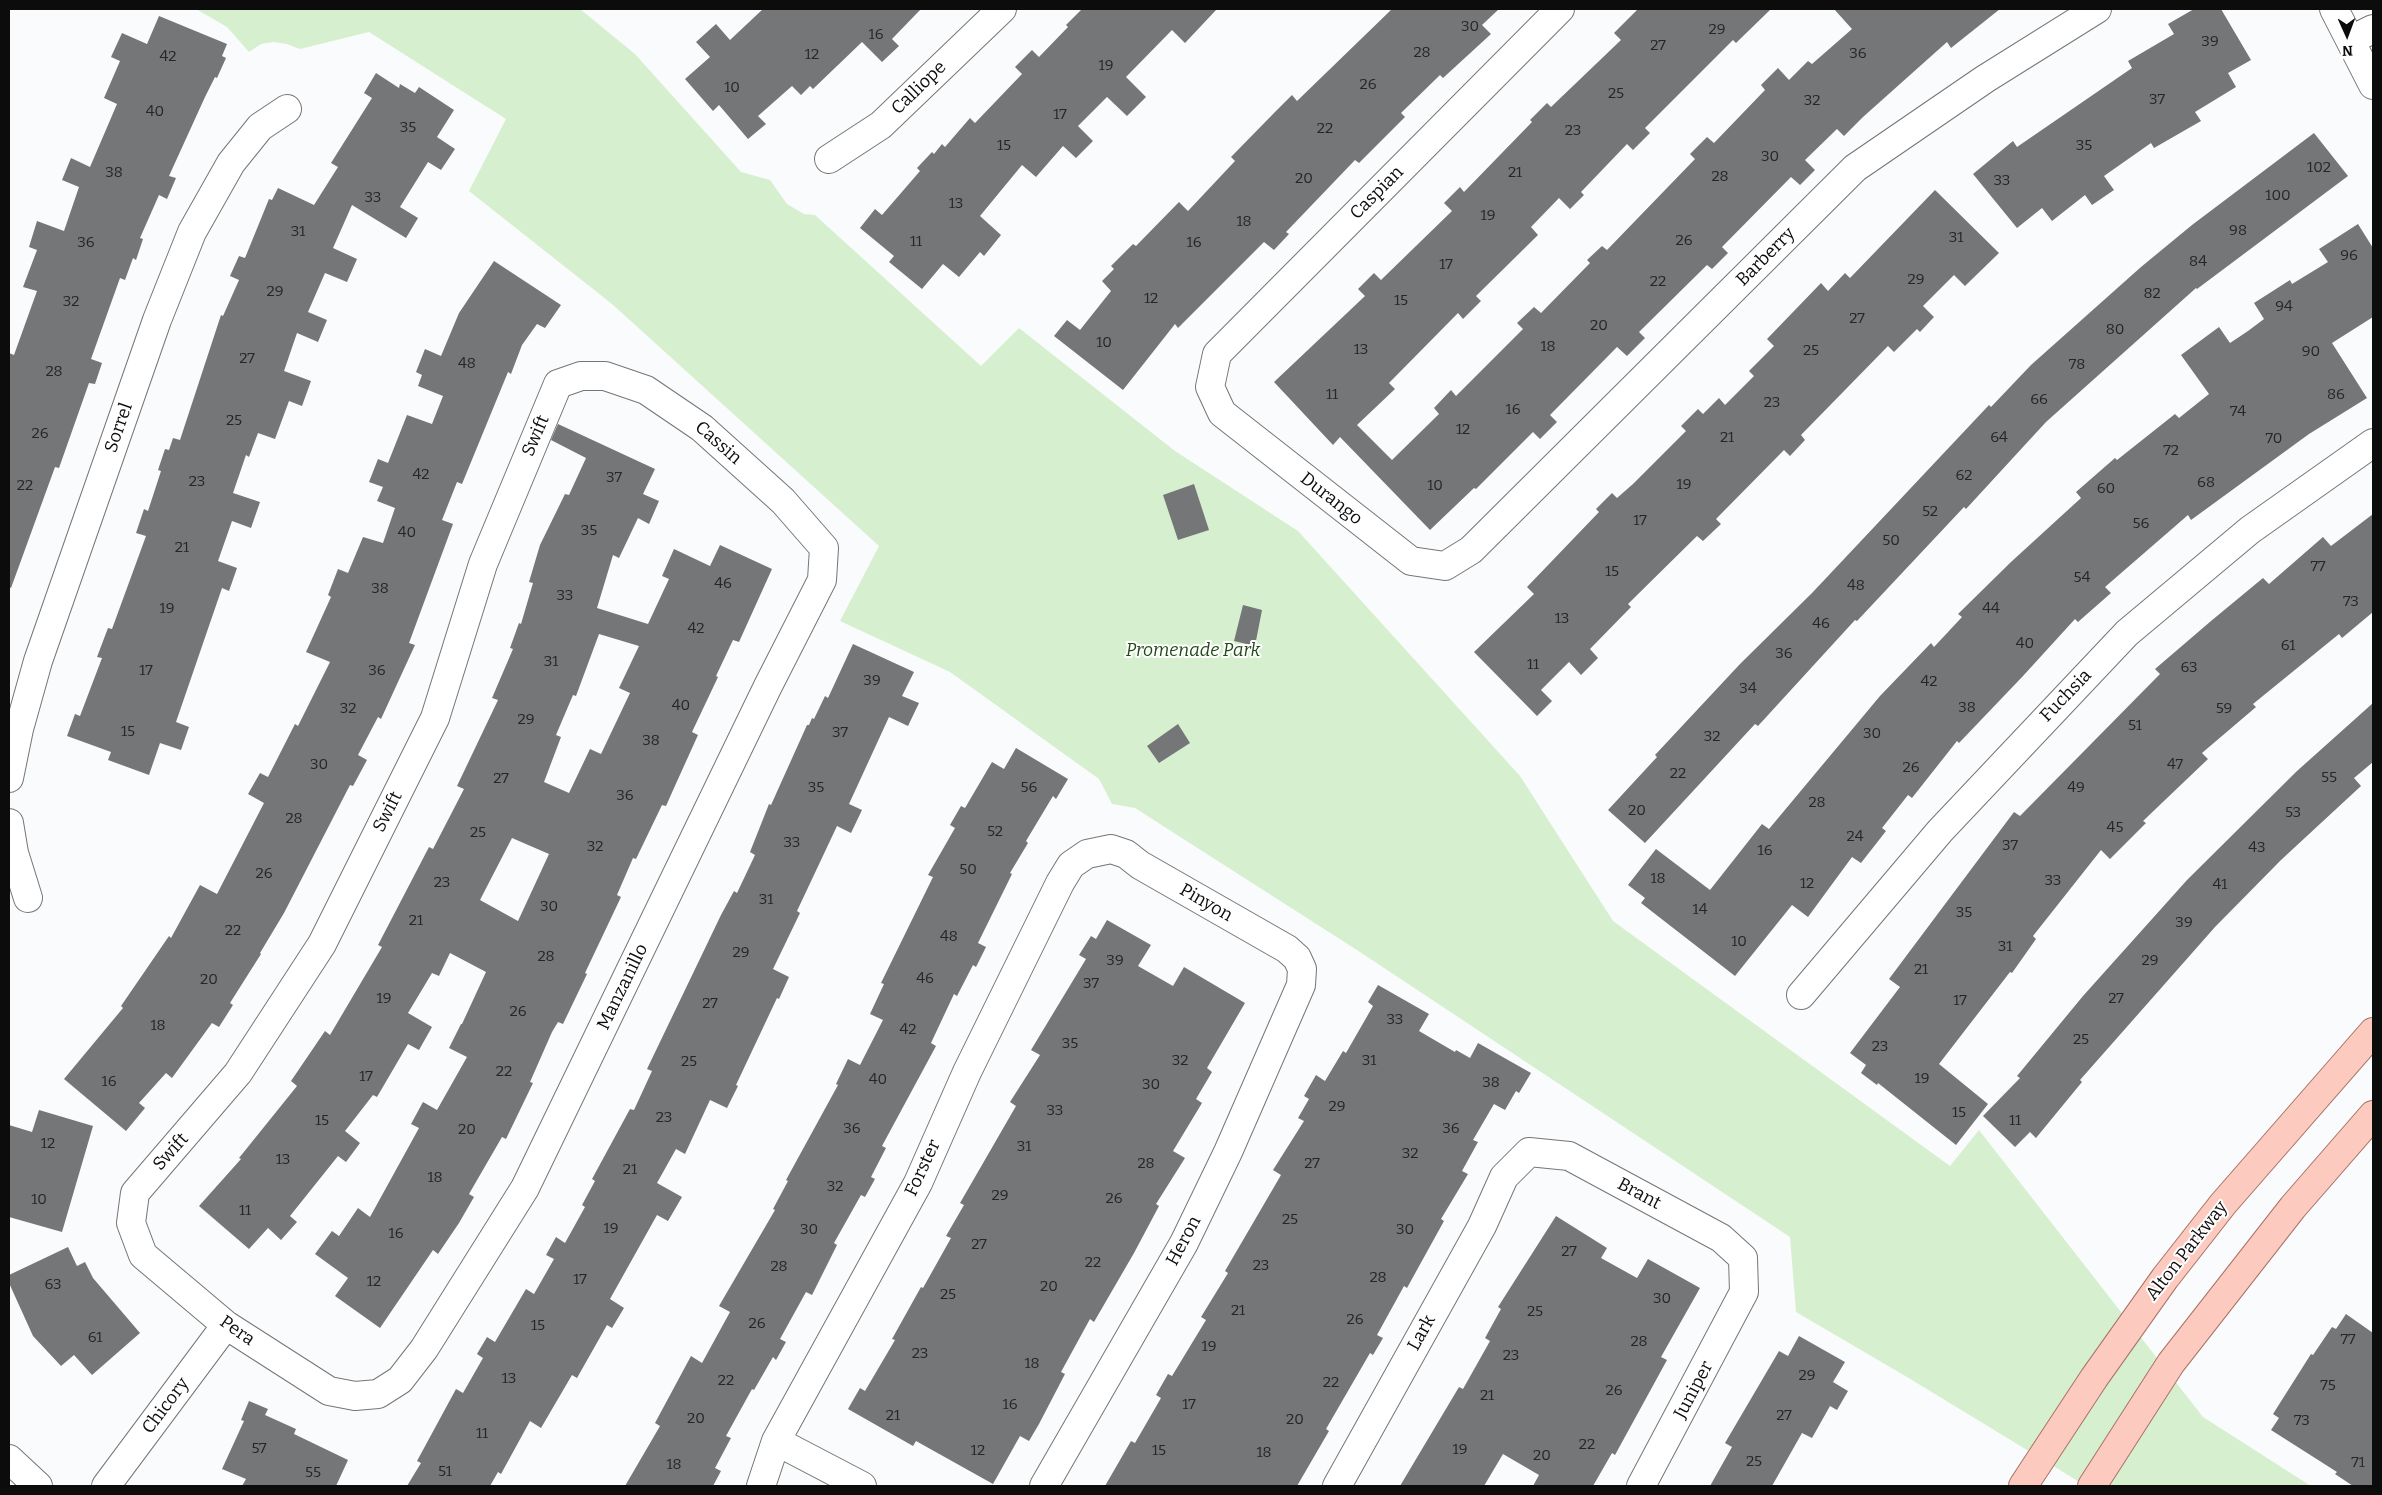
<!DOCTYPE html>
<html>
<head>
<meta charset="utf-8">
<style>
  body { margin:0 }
  #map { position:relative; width:2382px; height:1495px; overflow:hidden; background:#f9fbfd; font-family:Bitter,serif }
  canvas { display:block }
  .frame { position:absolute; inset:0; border:10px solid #0c0c0d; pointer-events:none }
  .north { position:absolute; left:2322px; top:10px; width:50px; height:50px; -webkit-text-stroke:4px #fff; paint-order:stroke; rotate:178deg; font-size:14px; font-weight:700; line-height:20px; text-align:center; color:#0c0c0d }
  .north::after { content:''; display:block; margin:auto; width:18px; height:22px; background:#0c0c0d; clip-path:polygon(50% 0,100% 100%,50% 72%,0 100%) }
</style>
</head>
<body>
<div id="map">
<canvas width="2382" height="1495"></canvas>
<div class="frame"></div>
<div class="north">N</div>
</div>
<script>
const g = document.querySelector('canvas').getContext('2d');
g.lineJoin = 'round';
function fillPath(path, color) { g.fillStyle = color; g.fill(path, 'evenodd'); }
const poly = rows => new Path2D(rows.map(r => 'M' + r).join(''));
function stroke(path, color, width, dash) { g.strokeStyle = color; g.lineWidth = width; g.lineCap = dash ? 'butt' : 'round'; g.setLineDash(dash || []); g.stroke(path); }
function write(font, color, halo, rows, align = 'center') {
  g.font = font + ' Bitter,serif'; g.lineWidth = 4; g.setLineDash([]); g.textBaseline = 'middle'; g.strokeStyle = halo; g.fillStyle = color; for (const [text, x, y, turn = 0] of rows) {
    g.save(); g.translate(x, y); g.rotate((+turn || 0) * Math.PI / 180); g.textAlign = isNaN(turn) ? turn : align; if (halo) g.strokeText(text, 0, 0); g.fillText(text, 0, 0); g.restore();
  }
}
const green = poly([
  [196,9,580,9,635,54,741,172,770,180,787,204,804,214,815,215,981,366,1019,328,1175,451,1298,531,1520,776,1613,921,1950,1166,1979,1130,2203,1417,2311,1486,2086,1486,1907,1377,1796,1312,1790,1237,1360,952,1135,808,1112,804,1099,779,950,672,840,621,879,546,612,304,469,191,506,119,369,32,300,49,287,44,273,42,261,44,249,52,227,27]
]);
const building = poly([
  [763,9,921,9,892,39,899,46,882,62,862,42,813,89,810,86,801,95,792,86,758,116,766,124,748,139,719,105,713,111,685,79,710,57,696,42,716,24,730,40],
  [1082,9,1217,9,1185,43,1172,30,1126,77,1146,97,1127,116,1107,97,1078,126,1093,141,1076,158,1063,146,1036,177,1022,165,980,216,1001,235,984,256,980,252,959,277,943,264,922,289,889,262,894,256,860,228,875,209,882,215,920,171,917,168,932,152,934,154,942,144,945,147,970,118,975,123,1022,74,1015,67,1032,50,1039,57,1068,27,1066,25],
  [1392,9,1499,9,1482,25,1491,34,1443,78,1440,75,1401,113,1405,117,1359,163,1355,160,1286,232,1289,234,1274,250,1264,242,1178,328,1175,324,1123,390,1054,336,1067,320,1080,330,1111,291,1102,281,1114,269,1111,266,1133,244,1136,246,1179,202,1188,211,1235,161,1231,157,1274,113,1292,95,1297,101],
  [1638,9,1771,9,1736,43,1733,40,1645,128,1650,133,1633,150,1627,144,1581,192,1584,195,1570,209,1559,198,1531,227,1538,235,1476,296,1481,301,1463,319,1458,313,1389,383,1395,389,1357,425,1392,460,1439,414,1434,408,1451,390,1456,396,1523,329,1517,323,1534,307,1541,313,1590,263,1587,260,1602,246,1607,250,1695,159,1690,154,1707,137,1714,143,1765,90,1761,85,1778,68,1789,80,1808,61,1812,64,1852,29,1834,9,2000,9,1951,48,1947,42,1863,117,1844,136,1837,129,1805,160,1815,170,1800,185,1791,177,1722,247,1728,253,1712,269,1707,265,1639,332,1645,338,1627,356,1617,347,1550,415,1557,422,1540,439,1533,432,1476,489,1474,488,1430,530,1340,437,1333,445,1274,382,1365,296,1358,289,1374,273,1381,280,1452,211,1444,203,1460,187,1464,192,1532,122,1530,120,1547,103,1551,107,1621,40,1614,33],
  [2194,9,2221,9,2251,60,2228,73,2236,87,2195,112,2201,121,2154,148,2151,143,2104,176,2114,190,2092,205,2085,195,2052,221,2042,208,2017,228,1973,174,2013,141,2017,147,2132,68,2128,61,2174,34,2168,24],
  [159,16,227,44,222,56,226,58,217,78,215,77,205,97,169,176,176,178,167,199,159,195,140,238,143,239,136,260,133,258,125,280,120,278,91,359,102,363,95,384,89,383,59,468,55,467,11,588,9,587,9,353,14,355,37,291,23,287,37,250,29,247,37,221,64,231,79,187,62,180,71,158,90,167,117,104,104,98,120,61,111,57,122,33,147,44],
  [376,73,399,88,400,84,415,93,419,87,454,110,437,137,455,149,441,170,428,162,400,207,418,218,406,238,352,205,333,248,357,259,347,282,325,273,308,312,327,320,318,342,297,333,284,371,311,381,302,406,289,401,275,439,258,433,249,457,246,455,233,493,260,502,251,528,232,521,218,561,237,568,229,591,222,588,176,722,189,727,181,750,160,743,149,775,108,760,111,752,67,736,75,714,80,716,102,658,97,657,108,628,112,629,146,536,136,533,144,509,148,511,161,471,158,470,165,449,169,450,173,438,180,440,221,315,223,316,239,280,230,276,239,256,245,258,269,199,272,200,278,188,314,205,338,167,331,163,372,98,364,93],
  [2314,133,2348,176,2197,289,2196,288,2046,422,1966,509,1964,507,1857,621,1855,620,1758,726,1755,724,1645,843,1608,810,1657,757,1655,755,1740,664,1812,593,1989,405,1991,407,2031,365,2141,267,2192,225],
  [1935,190,1999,253,1965,286,1954,275,1923,306,1934,317,1920,332,1917,329,1894,352,1888,346,1801,435,1805,440,1790,456,1784,450,1716,519,1721,524,1703,541,1697,536,1628,604,1631,607,1590,649,1598,658,1581,675,1569,662,1541,690,1552,701,1537,716,1474,652,1534,594,1527,587,1599,512,1596,509,1612,493,1617,498,1633,484,1686,431,1681,426,1698,409,1703,414,1719,398,1725,405,1754,376,1749,371,1774,346,1767,339,1821,283,1828,291,1845,273,1850,278],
  [2358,224,2373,248,2373,317,2332,343,2367,398,2309,434,2191,520,2188,515,2105,587,2111,593,2078,622,2075,619,2023,676,1959,743,1957,741,1912,798,1908,795,1882,828,1886,831,1861,863,1852,857,1808,917,1792,905,1735,976,1641,903,1645,898,1628,885,1656,849,1710,890,1762,824,1769,829,1880,696,1931,643,1934,647,1962,617,1958,614,2011,562,2081,498,2076,492,2115,458,2117,460,2175,414,2179,418,2209,394,2181,355,2219,327,2230,343,2248,331,2264,319,2254,303,2290,280,2292,284,2328,262,2319,249],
  [494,261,561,305,545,328,537,324,522,345,511,374,508,372,462,484,457,482,442,520,453,524,409,643,415,645,381,719,378,717,358,755,367,760,353,786,350,785,284,913,260,953,261,954,230,1003,233,1005,219,1027,212,1023,172,1078,166,1073,139,1103,145,1108,126,1131,64,1079,123,1008,121,1006,169,936,171,938,200,885,217,894,264,803,248,794,260,773,268,777,295,724,298,726,330,662,306,652,331,597,328,595,338,569,348,573,363,537,383,543,395,508,377,501,383,487,369,482,378,459,388,463,407,415,432,424,443,396,418,386,422,375,416,372,425,349,441,356,459,313],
  [558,424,655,469,643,494,659,501,649,524,638,518,619,558,613,555,597,608,648,624,669,579,662,576,674,549,710,566,720,545,772,569,739,642,733,640,716,676,718,677,692,732,698,735,674,788,666,806,662,805,636,859,633,858,617,895,621,897,585,973,587,974,563,1024,558,1022,552,1032,530,1082,533,1083,506,1139,502,1137,469,1194,474,1197,459,1223,438,1254,433,1250,380,1328,335,1296,348,1278,315,1254,332,1231,339,1236,358,1208,370,1217,419,1128,411,1124,423,1102,437,1110,467,1057,449,1048,461,1024,462,1024,486,972,450,953,439,976,432,973,408,1013,432,1027,419,1050,408,1044,377,1097,373,1095,345,1131,360,1143,346,1162,338,1156,290,1216,297,1222,281,1240,268,1228,249,1249,199,1206,241,1159,239,1158,297,1086,291,1081,325,1031,330,1035,382,947,378,945,429,847,433,849,464,789,457,786,498,700,492,698,513,649,510,648,519,623,521,624,533,583,529,582,540,545,565,494,569,495,586,458,551,440],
  [599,634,639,646,619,688,630,693,601,754,590,749,569,793,544,782,561,737,556,735,573,695,576,696],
  [512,838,549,854,518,921,480,900],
  [1194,484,1209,530,1178,540,1163,495],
  [2373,514,2373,612,2342,638,2339,634,2253,704,2256,707,2202,753,2208,759,2143,821,2146,823,2110,859,2101,850,2033,936,2036,939,2012,973,2010,972,1939,1064,1988,1104,1956,1145,1878,1083,1877,1085,1861,1073,1866,1065,1850,1053,1900,987,1889,979,2014,812,2020,816,2160,674,2155,669,2211,621,2263,578,2269,584,2323,537,2331,546],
  [1243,605,1262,610,1255,646,1234,641],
  [853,644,914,672,902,696,919,703,908,726,889,717,849,804,862,810,851,833,837,826,797,911,800,913,773,969,789,977,779,999,777,998,736,1085,738,1086,727,1108,710,1100,685,1154,676,1149,657,1183,682,1197,668,1221,657,1215,610,1299,624,1308,612,1328,607,1325,577,1378,572,1375,541,1428,530,1421,501,1474,498,1472,490,1486,407,1486,421,1463,417,1461,456,1389,463,1393,483,1358,477,1354,487,1337,495,1342,526,1289,534,1294,554,1259,546,1255,556,1237,565,1243,585,1207,582,1205,595,1181,592,1179,630,1109,634,1110,652,1071,647,1069,721,915,734,891,737,893,755,855,750,852,769,804,771,805,807,725,809,725,812,718,814,719,825,696,828,698],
  [2373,703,2373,762,2354,778,2361,786,2281,860,2215,927,2080,1080,2082,1082,2036,1138,2030,1132,2015,1147,1983,1116,2020,1078,2017,1076,2083,996,2187,880,2297,771],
  [1178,724,1190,743,1159,763,1147,746],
  [1016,748,1068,779,1056,799,1053,796,1026,841,1028,843,1010,873,1012,874,978,943,986,947,976,967,973,965,957,996,954,994,931,1043,936,1046,882,1146,886,1148,871,1177,875,1179,865,1197,861,1195,834,1243,837,1245,812,1295,806,1292,780,1339,786,1342,776,1360,773,1357,754,1390,752,1389,726,1436,731,1438,715,1468,721,1471,713,1486,625,1486,660,1426,655,1423,691,1356,702,1363,730,1312,719,1306,775,1210,773,1209,788,1181,786,1180,838,1085,836,1084,848,1059,860,1065,883,1020,870,1014,884,984,881,983,933,877,928,875,955,828,950,825,961,806,965,808,992,762,1004,769],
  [1107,920,1151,945,1138,966,1173,986,1184,967,1245,1003,1207,1068,1212,1072,1196,1099,1202,1103,1173,1151,1185,1158,1156,1204,1159,1206,1134,1253,1094,1322,1090,1319,1061,1372,1065,1374,1039,1424,1029,1441,1020,1436,993,1484,916,1441,913,1446,848,1409,860,1388,865,1391,895,1340,892,1339,921,1287,923,1288,951,1238,946,1236,964,1205,960,1203,1016,1106,1010,1102,1040,1055,1031,1050,1086,959,1079,955,1091,936,1096,939],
  [1378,985,1429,1014,1419,1031,1455,1052,1456,1050,1470,1058,1478,1043,1531,1073,1519,1093,1516,1091,1505,1110,1494,1104,1473,1140,1478,1142,1462,1171,1468,1174,1441,1219,1444,1221,1407,1288,1404,1286,1377,1335,1383,1338,1373,1355,1370,1353,1326,1429,1329,1431,1297,1486,1105,1486,1131,1441,1135,1443,1161,1398,1156,1395,1168,1374,1172,1376,1206,1320,1201,1317,1228,1273,1225,1271,1281,1175,1273,1170,1304,1121,1298,1118,1309,1099,1304,1096,1316,1075,1325,1081,1343,1051,1346,1053,1373,1006,1368,1002],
  [39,1110,93,1126,62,1232,9,1217,9,1125,32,1132],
  [1556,1216,1607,1248,1601,1258,1637,1278,1648,1259,1700,1288,1661,1357,1667,1360,1615,1455,1612,1453,1593,1486,1533,1486,1539,1475,1503,1454,1484,1486,1400,1486,1459,1387,1463,1389,1490,1341,1485,1338,1501,1309,1498,1307],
  [68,1247,77,1266,85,1262,93,1278,140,1333,92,1375,74,1355,61,1366,33,1336,9,1283,9,1275],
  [2346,1314,2373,1333,2373,1486,2353,1486,2335,1474,2337,1472,2271,1430,2279,1418,2273,1414,2311,1354,2313,1355,2332,1327,2336,1329],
  [1799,1336,1845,1362,1833,1382,1848,1391,1837,1410,1830,1406,1812,1438,1802,1433,1772,1486,1710,1486,1732,1447,1725,1443,1779,1351,1788,1356],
  [249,1401,268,1409,265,1415,296,1429,294,1434,348,1460,336,1486,242,1486,246,1479,222,1469,244,1421,241,1420]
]);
const minor = poly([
  [1560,9,1217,354,1210,387,1222,413,1411,561,1445,566,1471,550,1855,168,1985,79,2097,9],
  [2334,9,2373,85],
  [2351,40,2373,29],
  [829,159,881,125,1002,9],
  [581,376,605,376,646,390,702,428,783,501,824,548,822,580,768,686,525,1188,424,1349,400,1380,378,1394,355,1396,329,1391,226,1325,143,1255,131,1223,135,1193,238,1073,322,944,435,718,483,564,558,384,581,376],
  [9,778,19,729,38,661,157,320,192,232,231,163,260,127,287,109],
  [9,823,14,853,28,898],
  [1801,995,1940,831,2127,633,2250,530,2373,443],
  [776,1441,862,1486],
  [9,1459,38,1486],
  [106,1486,226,1325],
  [761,1486,776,1441,918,1183,967,1072,1060,883,1071,865,1087,854,1111,849,1126,854,1140,865,1287,949,1297,958,1302,969,1301,985,1228,1152,1184,1243,1044,1486],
  [1337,1486,1482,1226,1504,1177,1529,1152,1569,1156,1721,1238,1743,1258,1744,1292,1641,1486]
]);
const major = poly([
  [2023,1486,2094,1378,2165,1278,2223,1204,2373,1032],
  [2092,1486,2171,1363,2293,1207,2373,1115]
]);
const numberNames = [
  ["30",1470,27],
  ["29",1717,30],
  ["16",876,35],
  ["39",2210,42],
  ["27",1658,46],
  ["28",1422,53],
  ["36",1858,54],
  ["12",812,55],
  ["42",168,57],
  ["19",1106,66],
  ["26",1368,85],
  ["10",732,88],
  ["25",1616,94],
  ["37",2157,100],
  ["32",1812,101],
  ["40",155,112],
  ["17",1060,115],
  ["35",408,128],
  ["22",1325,129],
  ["23",1573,131],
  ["15",1004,146],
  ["35",2084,146],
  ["30",1770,157],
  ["102",2319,168],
  ["38",114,173],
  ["21",1515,173],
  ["28",1720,177],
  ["20",1304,179],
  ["33",2002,181],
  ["100",2278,196],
  ["33",373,198],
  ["13",956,204],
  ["19",1488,216],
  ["18",1244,222],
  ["98",2238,231],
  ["31",298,232],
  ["31",1956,238],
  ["26",1684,241],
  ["11",916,242],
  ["36",86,243],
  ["16",1194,243],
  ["96",2349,256],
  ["84",2198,262],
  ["17",1446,265],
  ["29",1916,280],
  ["22",1658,282],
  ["29",275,292],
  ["82",2152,294],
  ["12",1151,299],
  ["15",1401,301],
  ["32",71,302],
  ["94",2284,307],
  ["27",1857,319],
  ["20",1599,326],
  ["80",2115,330],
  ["10",1104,343],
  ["18",1548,347],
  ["13",1361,350],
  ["25",1811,351],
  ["90",2311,352],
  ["27",247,359],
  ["48",467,364],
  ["78",2077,365],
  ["28",54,372],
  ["11",1332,395],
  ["86",2336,395],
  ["66",2039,400],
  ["23",1772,403],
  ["16",1513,410],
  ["74",2238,412],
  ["25",234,421],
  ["12",1463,430],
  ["26",40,434],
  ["21",1727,438],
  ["64",1999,438],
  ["70",2274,439],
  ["72",2171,451],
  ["42",421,475],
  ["62",1964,476],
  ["37",614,478],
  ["23",197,482],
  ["68",2206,483],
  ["19",1684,485],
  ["22",25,486],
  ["10",1435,486],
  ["60",2106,489],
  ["52",1930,512],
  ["17",1640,521],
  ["56",2141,524],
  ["35",589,531],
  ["40",407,533],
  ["50",1891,541],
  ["21",182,548],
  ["77",2318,567],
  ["15",1612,572],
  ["54",2082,578],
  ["46",723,584],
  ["48",1856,586],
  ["38",380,589],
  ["33",565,596],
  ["73",2351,602],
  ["19",167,609],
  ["44",1991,609],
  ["13",1562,619],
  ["46",1821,624],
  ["42",696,629],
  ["40",2025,644],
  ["61",2288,646],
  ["36",1784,654],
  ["31",551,662],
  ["11",1533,665],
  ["63",2189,668],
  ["17",146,671],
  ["36",377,671],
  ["39",872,681],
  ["42",1929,682],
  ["34",1748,689],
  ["40",681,706],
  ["38",1967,708],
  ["32",348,709],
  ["59",2224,709],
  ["29",526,720],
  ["51",2135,726],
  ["15",128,732],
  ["37",840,733],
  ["30",1872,734],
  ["32",1712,737],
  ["38",651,741],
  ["30",319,765],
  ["47",2175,765],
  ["26",1911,768],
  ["22",1678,774],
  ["55",2329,778],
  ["27",501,779],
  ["35",816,788],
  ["56",1029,788],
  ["49",2076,788],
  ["36",625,796],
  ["28",1817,803],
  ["20",1637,811],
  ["53",2293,813],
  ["28",294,819],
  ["45",2115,828],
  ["52",995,832],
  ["25",478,833],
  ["24",1855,837],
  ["33",792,843],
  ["37",2010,846],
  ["32",595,847],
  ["43",2257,848],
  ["16",1765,851],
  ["50",968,870],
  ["26",264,874],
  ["18",1658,879],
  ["33",2053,881],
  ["23",442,883],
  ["12",1807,884],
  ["41",2220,885],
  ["31",766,900],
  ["30",549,907],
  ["14",1700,910],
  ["35",1964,913],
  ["21",416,921],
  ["39",2184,923],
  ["22",233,931],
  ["48",949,937],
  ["10",1739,942],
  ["31",2005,947],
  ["29",741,953],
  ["28",546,957],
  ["39",1115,961],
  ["29",2150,961],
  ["21",1921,970],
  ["46",925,979],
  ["20",209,980],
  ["37",1091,984],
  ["19",384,999],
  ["27",2116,999],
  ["17",1960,1001],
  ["27",710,1004],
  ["26",518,1012],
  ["33",1395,1020],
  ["18",158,1026],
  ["42",908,1030],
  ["25",2081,1040],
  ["35",1070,1044],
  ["23",1880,1047],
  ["32",1180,1061],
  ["31",1369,1061],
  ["25",689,1062],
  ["22",504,1072],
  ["17",366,1077],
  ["19",1922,1079],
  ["40",878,1080],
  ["16",109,1082],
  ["38",1491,1083],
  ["30",1151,1085],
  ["29",1337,1107],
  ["33",1055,1111],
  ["15",1959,1113],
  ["23",664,1118],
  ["15",322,1121],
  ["11",2015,1121],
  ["36",852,1129],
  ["36",1451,1129],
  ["20",467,1130],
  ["12",48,1144],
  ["31",1024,1147],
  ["32",1410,1154],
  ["13",283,1160],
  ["28",1146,1164],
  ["27",1312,1164],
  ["21",630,1170],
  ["18",435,1178],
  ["32",835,1187],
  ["29",1000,1196],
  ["26",1114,1199],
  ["10",39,1200],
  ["11",245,1211],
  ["25",1290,1220],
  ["19",611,1229],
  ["30",809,1230],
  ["30",1405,1230],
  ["16",396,1234],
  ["27",979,1245],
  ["27",1569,1252],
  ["22",1093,1263],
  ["23",1261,1266],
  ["28",779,1267],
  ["28",1378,1278],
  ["17",580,1280],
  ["12",374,1282],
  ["63",53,1285],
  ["20",1049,1287],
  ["25",948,1295],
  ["30",1662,1299],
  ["21",1238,1311],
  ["25",1535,1312],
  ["26",1355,1320],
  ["26",757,1324],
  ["15",538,1326],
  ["61",95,1338],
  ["77",2348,1340],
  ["28",1639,1342],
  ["19",1209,1347],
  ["23",920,1354],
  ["23",1511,1356],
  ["18",1032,1364],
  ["29",1807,1376],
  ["13",509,1379],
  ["22",726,1381],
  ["22",1331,1383],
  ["75",2328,1386],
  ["26",1614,1391],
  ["21",1487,1396],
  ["16",1010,1405],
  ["17",1189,1405],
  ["21",893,1416],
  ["27",1784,1416],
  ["20",696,1419],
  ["20",1295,1420],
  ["73",2302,1421],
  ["11",482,1434],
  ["22",1587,1445],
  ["57",259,1449],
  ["19",1460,1450],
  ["12",978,1451],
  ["15",1159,1451],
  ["18",1264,1453],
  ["20",1542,1456],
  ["25",1754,1462],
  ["71",2358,1463],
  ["18",674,1465],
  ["51",445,1472],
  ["55",313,1473]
];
const streetNames = [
  ["Calliope",919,88,-44],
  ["Caspian",1377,193,-45],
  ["Barberry",1766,257,-45],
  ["Sorrel",119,428,-71],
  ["Swift",536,436,-67],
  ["Cassin",718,443,41],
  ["Durango",1331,499,38],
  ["Fuchsia",2066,696,-46],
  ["Swift",388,812,-63],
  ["Pinyon",1206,903,30],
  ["Manzanillo",623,987,-64],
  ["Swift",171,1152,-48],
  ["Forster",923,1168,-65],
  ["Brant",1639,1194,28],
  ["Heron",1184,1241,-62],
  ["Alton Parkway",2187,1251,-52],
  ["Pera",237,1331,35],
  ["Lark",1422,1333,-61],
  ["Juniper",1694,1390,-62],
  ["Chicory",166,1406,-53]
];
const parkNames = [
  ["Promenade Park",1193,651]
];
fillPath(green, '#d6f0cf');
fillPath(building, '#747678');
stroke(minor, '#747677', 30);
stroke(major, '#a87165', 30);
stroke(minor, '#fff', 28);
stroke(major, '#fdcabf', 28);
write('15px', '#262628', null, numberNames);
write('18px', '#0c0c0d', '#fff', streetNames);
write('italic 18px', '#224918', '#fff', parkNames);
</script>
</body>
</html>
